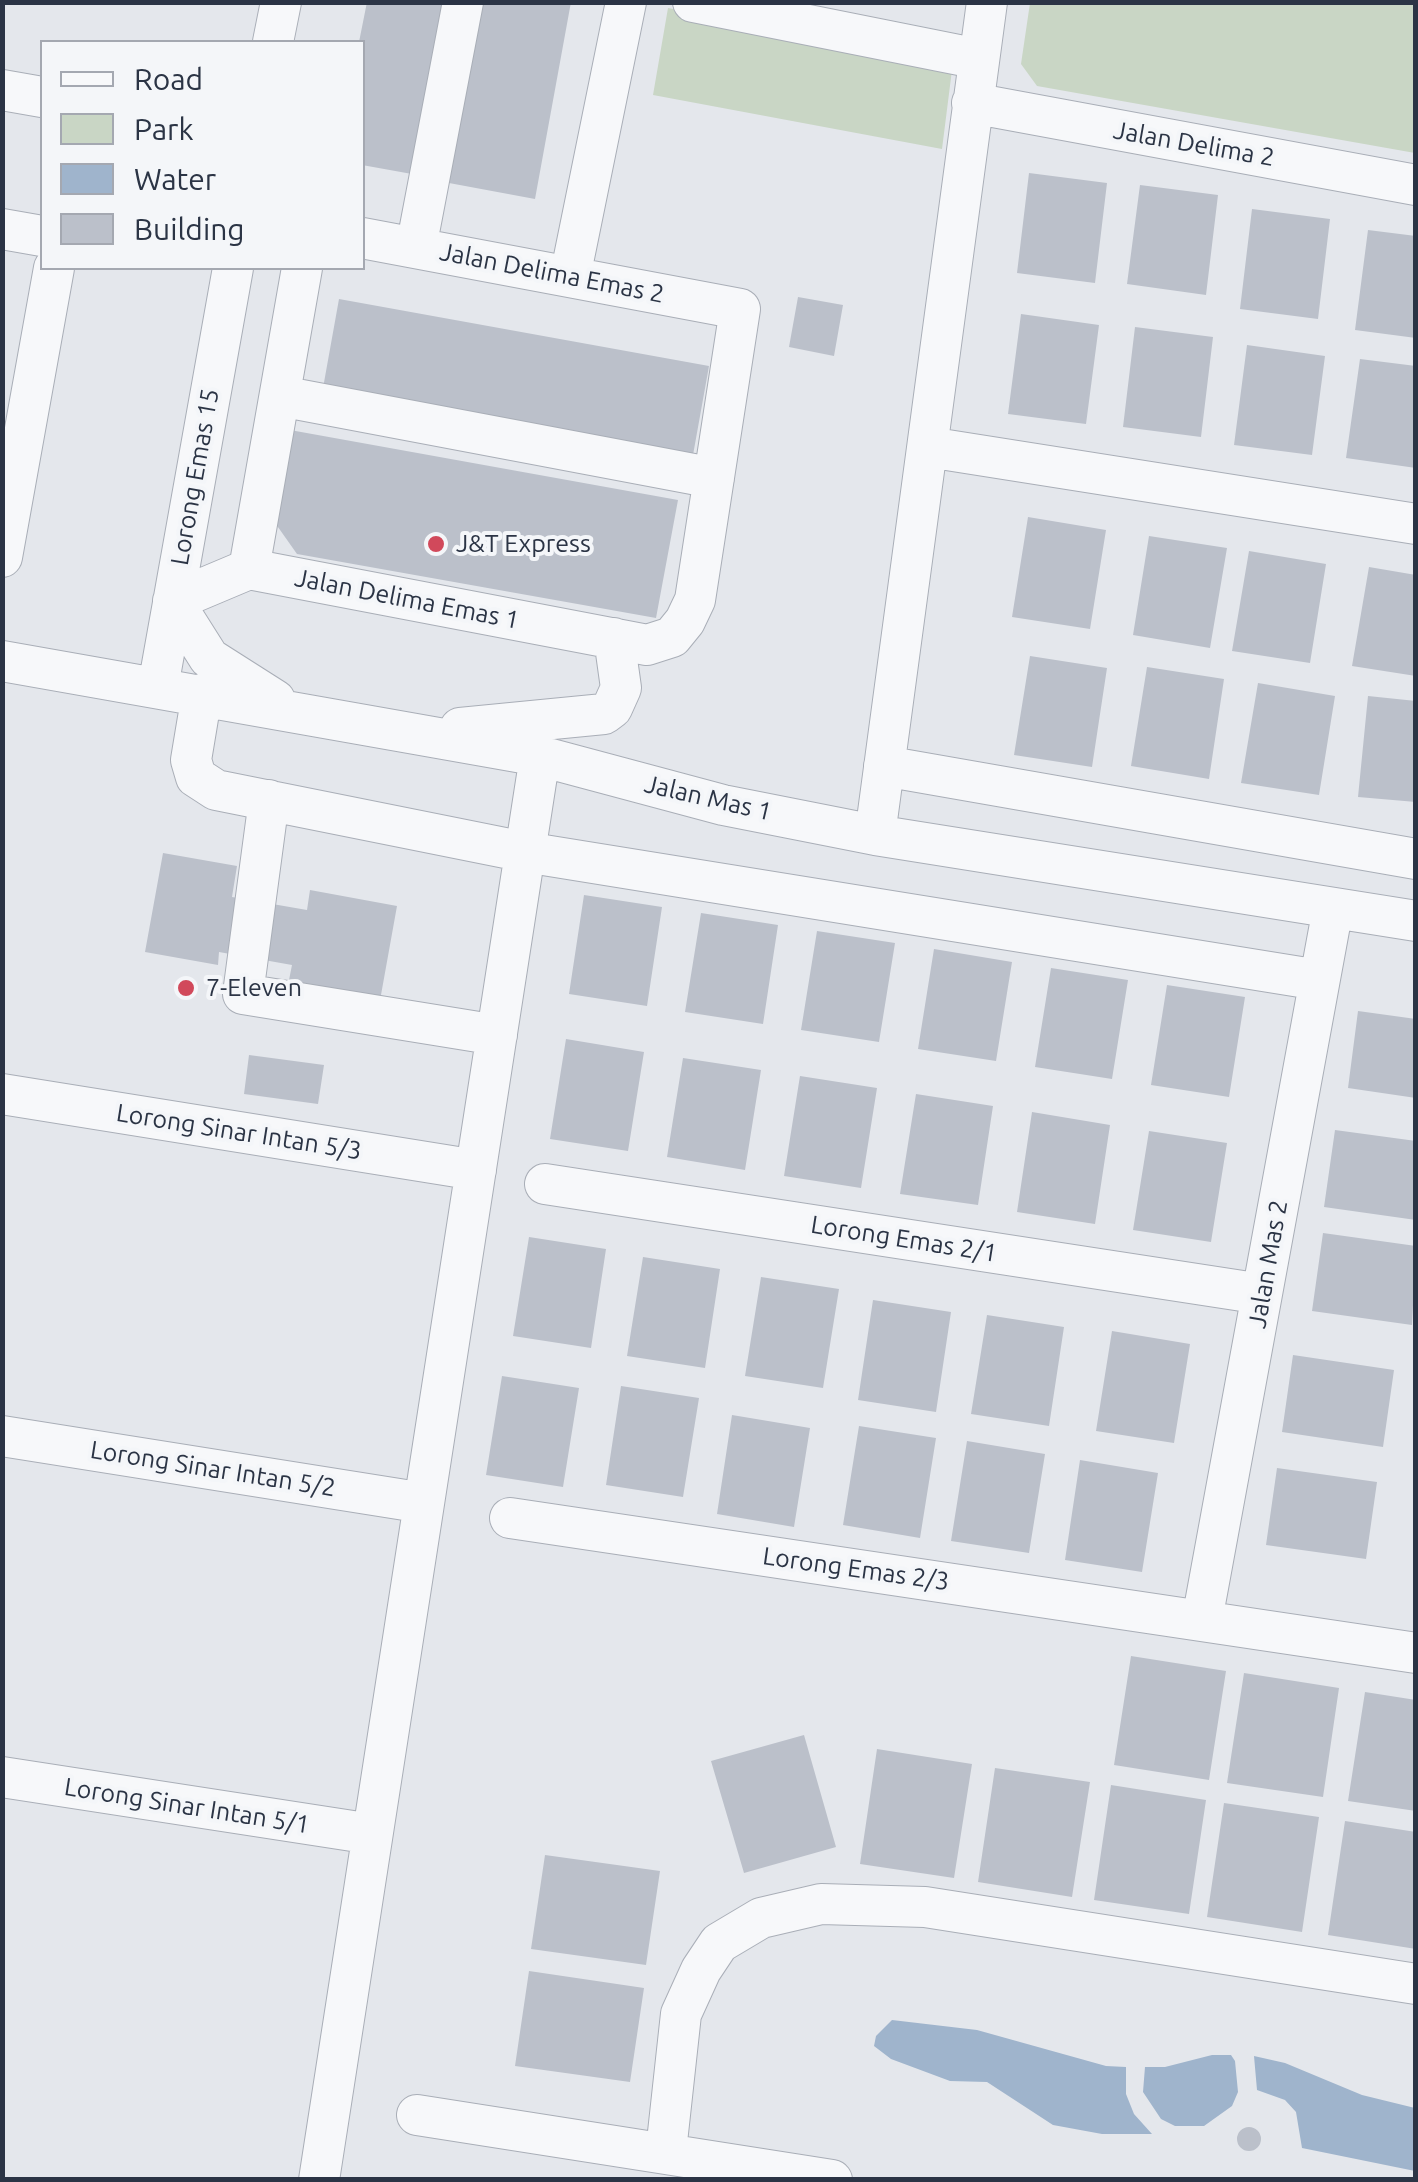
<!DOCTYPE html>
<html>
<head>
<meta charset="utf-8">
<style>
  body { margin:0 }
  #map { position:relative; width:1418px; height:2182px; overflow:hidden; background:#e4e7ec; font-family:Ubuntu,sans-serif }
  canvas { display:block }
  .frame { position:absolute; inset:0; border:5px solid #2b3445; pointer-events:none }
  .legend { position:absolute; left:40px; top:40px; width:325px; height:230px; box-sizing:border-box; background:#f4f6f9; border:2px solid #a4a8b1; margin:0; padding:12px 18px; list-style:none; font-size:30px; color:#2b3445 }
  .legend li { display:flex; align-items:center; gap:20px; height:50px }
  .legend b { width:50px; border:2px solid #a4a8b1 }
</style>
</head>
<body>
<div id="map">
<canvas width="1418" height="2182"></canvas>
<div class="frame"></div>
<ul class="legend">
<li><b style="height:12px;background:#f7f8fa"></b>Road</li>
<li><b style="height:28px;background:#c9d6c5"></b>Park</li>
<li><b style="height:28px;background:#9fb4cc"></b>Water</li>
<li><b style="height:28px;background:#bbc0ca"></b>Building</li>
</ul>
</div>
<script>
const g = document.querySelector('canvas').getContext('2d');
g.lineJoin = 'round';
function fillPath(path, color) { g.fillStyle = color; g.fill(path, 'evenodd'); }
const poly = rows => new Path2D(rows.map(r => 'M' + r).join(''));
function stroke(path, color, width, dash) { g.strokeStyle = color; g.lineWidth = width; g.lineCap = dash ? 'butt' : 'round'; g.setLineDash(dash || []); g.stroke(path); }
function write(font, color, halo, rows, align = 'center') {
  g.font = font + ' Ubuntu,sans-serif'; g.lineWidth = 8; g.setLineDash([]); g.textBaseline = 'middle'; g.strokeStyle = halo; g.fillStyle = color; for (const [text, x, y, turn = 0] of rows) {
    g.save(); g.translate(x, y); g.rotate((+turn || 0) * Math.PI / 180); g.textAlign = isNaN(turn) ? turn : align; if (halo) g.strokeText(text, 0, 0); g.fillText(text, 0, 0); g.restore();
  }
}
const green = poly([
  [1030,3,1415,3,1415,153,1037,86,1021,64],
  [668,8,953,62,942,149,653,95]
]);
const water = poly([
  [892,2020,977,2030,1106,2066,1126,2067,1126,2094,1134,2114,1152,2134,1102,2134,1053,2125,987,2082,950,2081,891,2059,874,2046,876,2036],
  [1212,2055,1231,2055,1235,2061,1238,2092,1232,2106,1204,2126,1175,2126,1161,2119,1143,2092,1145,2067,1165,2067],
  [1254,2056,1285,2063,1362,2095,1415,2108,1415,2171,1302,2148,1296,2112,1285,2100,1257,2090]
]);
const building = poly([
  [367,2,455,2,423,176,362,165,359,42],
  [483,2,571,2,535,199,449,183],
  [1029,173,1107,183,1095,283,1017,273],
  [1140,185,1218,195,1206,295,1127,284],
  [1252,209,1330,219,1318,319,1240,309],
  [1368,230,1416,236,1416,338,1355,330],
  [798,297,843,305,834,356,789,347],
  [339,299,709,366,693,455,323,388],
  [1021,314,1099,325,1086,424,1008,414],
  [1135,327,1213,337,1201,437,1123,427],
  [1247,345,1325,356,1312,455,1234,445],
  [1360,359,1416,366,1416,468,1346,458],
  [290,430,678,500,656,618,297,554,273,520],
  [1028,517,1106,530,1090,629,1012,617],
  [1149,536,1227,548,1210,648,1133,635],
  [1249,551,1326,564,1310,663,1232,651],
  [1369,567,1416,575,1416,676,1352,666],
  [1030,656,1107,668,1092,767,1014,755],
  [1147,667,1224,679,1209,779,1131,766],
  [1258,683,1335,696,1319,795,1241,783],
  [1368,696,1416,701,1416,802,1358,797],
  [163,853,237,866,232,897,307,910,310,890,397,906,379,1006,287,990,292,965,219,952,218,965,145,952],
  [584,895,662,907,647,1006,569,994],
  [701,913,778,925,763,1024,685,1012],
  [817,931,895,943,879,1042,801,1030],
  [934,949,1012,962,996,1061,918,1049],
  [1051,968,1128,980,1112,1079,1035,1067],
  [1167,985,1245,997,1229,1097,1151,1085],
  [1358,1011,1416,1019,1416,1098,1348,1088],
  [566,1039,644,1052,628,1151,550,1139],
  [249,1055,324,1065,318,1104,244,1094],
  [683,1058,761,1070,745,1170,667,1157],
  [800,1076,877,1088,861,1188,784,1176],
  [916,1094,993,1106,978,1205,900,1194],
  [1032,1112,1110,1125,1095,1224,1017,1212],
  [1335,1130,1416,1141,1416,1220,1324,1207],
  [1149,1131,1227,1143,1211,1242,1133,1230],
  [1323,1233,1416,1246,1412,1325,1312,1311],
  [529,1237,606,1249,591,1348,513,1336],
  [643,1257,720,1269,705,1368,627,1356],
  [761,1277,839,1289,823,1388,745,1376],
  [873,1300,951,1312,936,1412,858,1400],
  [987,1315,1064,1327,1049,1426,971,1414],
  [1112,1331,1190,1344,1174,1443,1096,1431],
  [1293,1355,1394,1370,1383,1447,1282,1432],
  [502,1376,579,1388,563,1487,486,1475],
  [621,1386,699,1398,683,1497,606,1485],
  [732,1415,810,1428,794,1527,717,1514],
  [859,1426,936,1438,920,1538,843,1525],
  [967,1441,1045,1454,1029,1553,951,1541],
  [1080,1460,1158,1473,1142,1572,1065,1560],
  [1277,1468,1377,1482,1366,1559,1266,1545],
  [1131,1656,1226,1671,1209,1780,1114,1765],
  [1244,1673,1339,1688,1323,1797,1227,1783],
  [1365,1692,1416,1700,1416,1811,1348,1801],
  [804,1735,836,1847,744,1873,711,1761],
  [877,1749,972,1764,954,1878,860,1864],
  [995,1768,1090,1782,1072,1897,978,1882],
  [1111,1785,1206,1800,1189,1914,1094,1900],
  [1224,1803,1319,1817,1302,1932,1207,1917],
  [1345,1821,1416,1832,1416,1949,1328,1935],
  [545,1855,660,1871,646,1965,531,1949],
  [529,1971,644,1988,630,2082,515,2066],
  '1237 2139a12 12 0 1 1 24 0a12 12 0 1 1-24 0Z'
]);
const minor = poly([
  [693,2,979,59],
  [273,42,281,2],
  [2,90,42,97],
  [972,103,1416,185],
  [2,229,42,236],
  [416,248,463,2],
  [570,277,626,2],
  [280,396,714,478],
  [928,447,1416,524],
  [2,557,54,268],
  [249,569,302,268],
  [173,601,249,569,647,645,672,637,685,621,695,600,740,309,362,238],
  [173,601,209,658,275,700],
  [2,661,540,756,723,805,875,835,1416,921],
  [158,687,233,268],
  [202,694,191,760,196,777,216,790,525,852,1319,980],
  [460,728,604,714,612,708,621,688,614,638],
  [884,766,1416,859],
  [269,800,243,994,497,1035],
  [875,835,987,2],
  [2,1094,476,1170],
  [545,1184,1262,1294],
  [2,1436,424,1503],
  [510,1518,1416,1653],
  [1202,1620,1333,908],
  [2,1777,372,1834],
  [417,2115,832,2180],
  [666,2151,681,2014,701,1970,719,1943,761,1918,821,1904,925,1907,1416,1984],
  [319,2180,540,756]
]);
const markers = [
  [436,544,10,"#d1495b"],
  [186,988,10,"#d1495b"]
];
const streetNames = [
  ["Jalan Delima 2",1194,144,10],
  ["Jalan Delima Emas 2",552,273,11],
  ["Lorong Emas 15",195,477,-80],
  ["Jalan Delima Emas 1",407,599,11],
  ["Jalan Mas 1",708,798,13],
  ["Lorong Sinar Intan 5/3",239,1132,9],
  ["Lorong Emas 2/1",904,1239,9],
  ["Jalan Mas 2",1268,1264,-80],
  ["Lorong Sinar Intan 5/2",213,1469,9],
  ["Lorong Emas 2/3",856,1569,8],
  ["Lorong Sinar Intan 5/1",187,1806,9]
];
const poiNames = [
  ["J&T Express",456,544],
  ["7-Eleven",206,988]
];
fillPath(green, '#c9d6c5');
fillPath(water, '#9fb4cc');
fillPath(building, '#bbc0ca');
stroke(minor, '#a9aeb7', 42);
stroke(minor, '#f7f8fa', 40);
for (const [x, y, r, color] of markers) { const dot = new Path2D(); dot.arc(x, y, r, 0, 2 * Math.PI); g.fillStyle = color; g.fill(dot); stroke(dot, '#f4f6f9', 4); }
write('25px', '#2b3445', '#f4f6f9', streetNames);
write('25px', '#2b3445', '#f4f6f9', poiNames, 'left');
</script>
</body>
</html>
